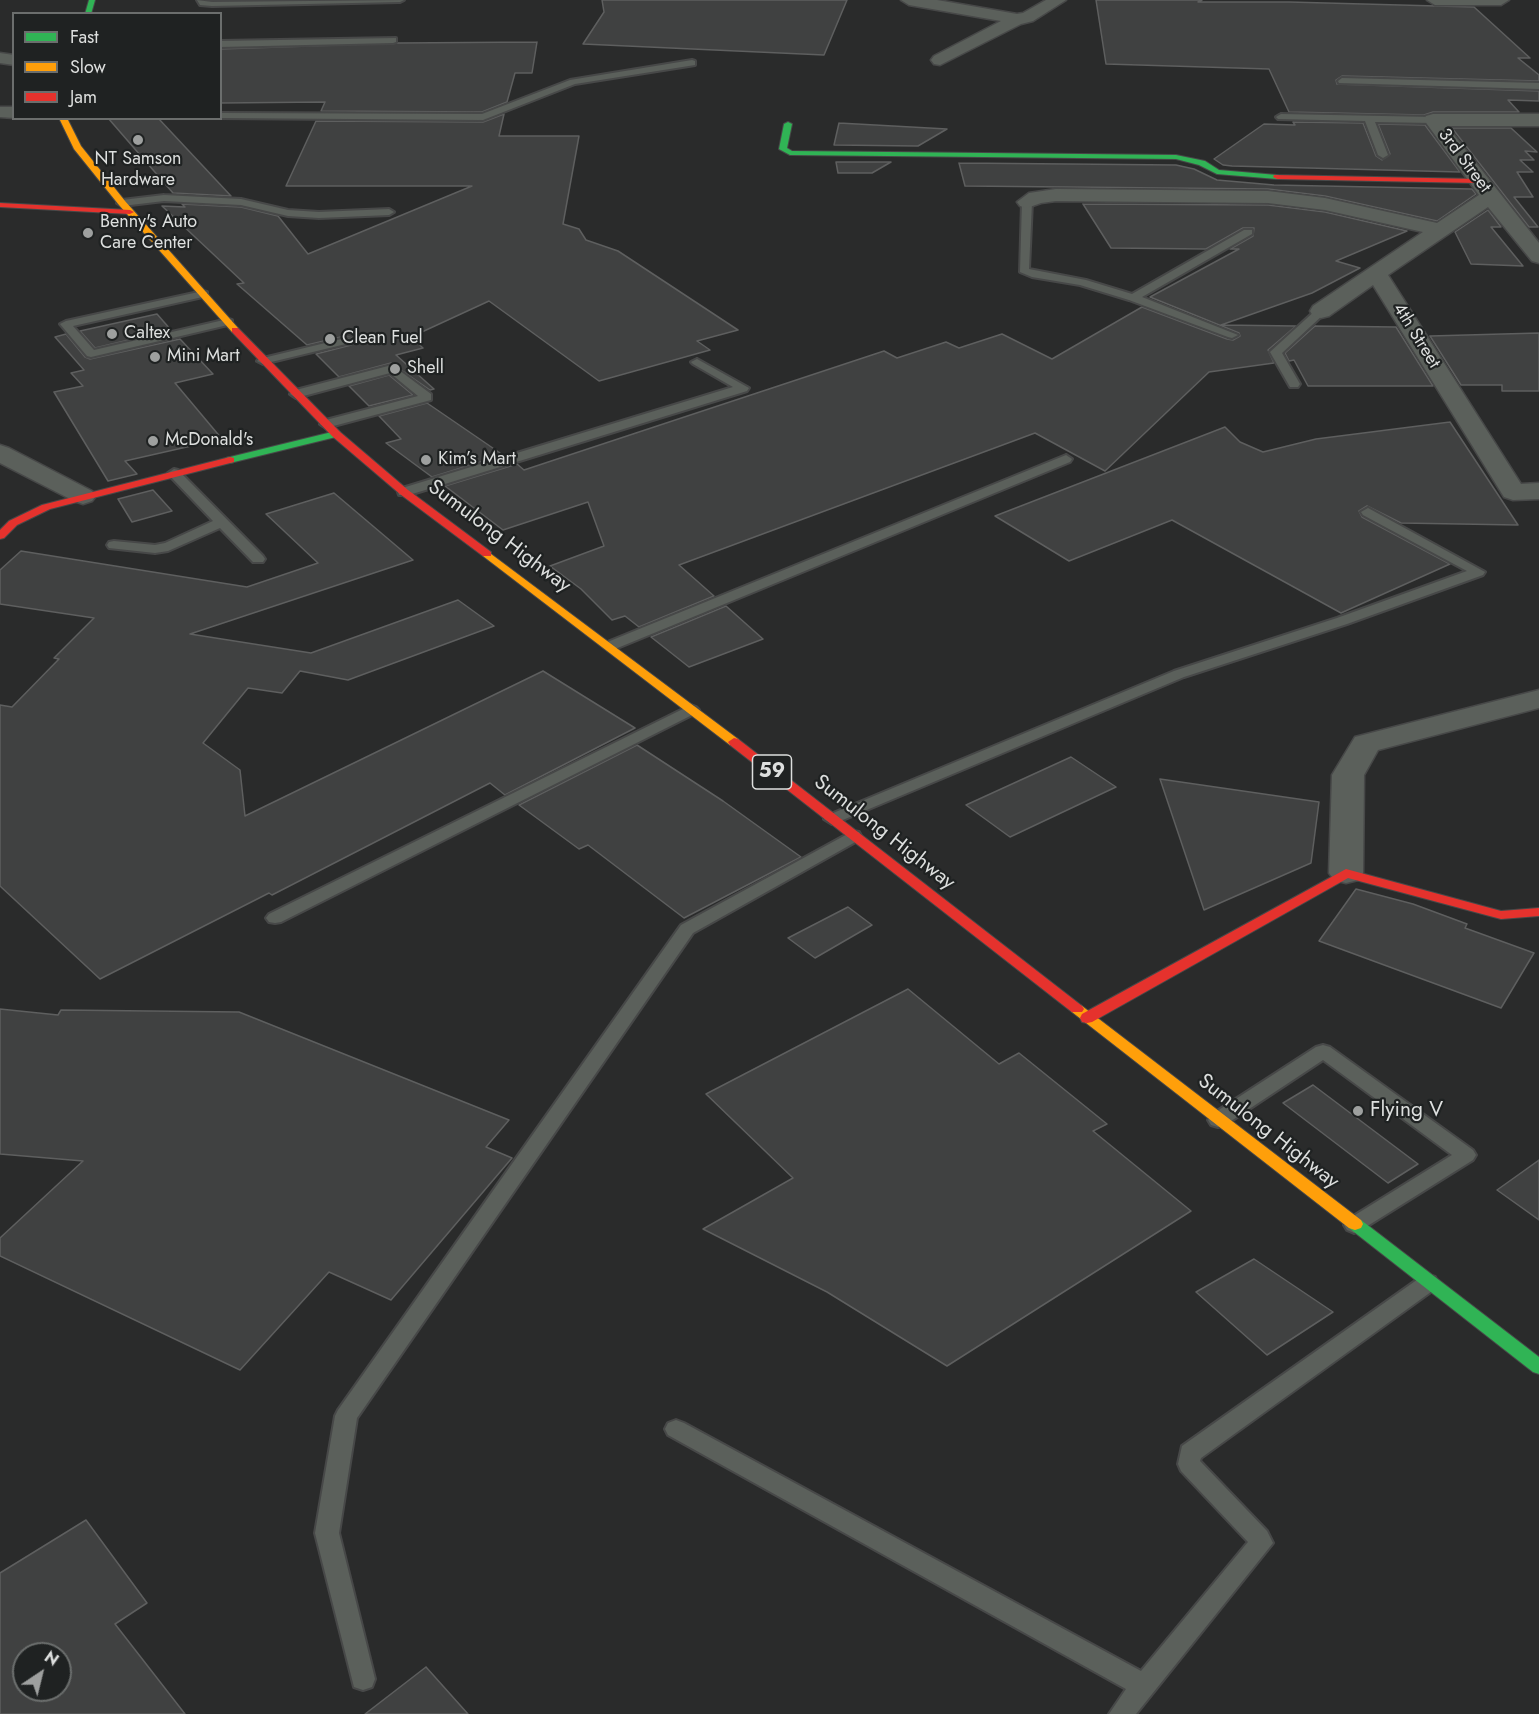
<!DOCTYPE html>
<html>
<head>
<meta charset="utf-8">
<style>
  body { margin:0 }
  #map { position:relative; width:1539px; height:1714px; overflow:hidden; background:#2a2b2b; font-family:Jost,sans-serif }
  canvas { display:block }
  .legend { position:absolute; left:12px; top:12px; width:210px; height:108px; box-sizing:border-box; background:#1f2222; border:2px solid #6b6e6d; margin:0; padding:8px 10px; list-style:none; font-size:18px; color:#dddfde }
  .legend li { display:flex; align-items:center; gap:12px; height:30px }
  .legend b { width:30px; border:2px solid #6b6e6d }
  .north { position:absolute; left:12px; top:1642px; width:60px; height:60px; box-sizing:border-box; background:#1f2222; border:2px solid #6b6e6d; border-radius:50%; rotate:35deg; font-size:16px; font-weight:700; line-height:24px; text-align:center; color:#dddfde }
  .north::after { content:''; display:block; margin:auto; width:21px; height:27px; background:#9ea09f; clip-path:polygon(50% 0,100% 100%,50% 72%,0 100%) }
</style>
</head>
<body>
<div id="map">
<canvas width="1539" height="1714"></canvas>
<ul class="legend">
<li><b style="height:8px;background:#30b455"></b>Fast</li>
<li><b style="height:8px;background:#ff9f0a"></b>Slow</li>
<li><b style="height:8px;background:#e5322d"></b>Jam</li>
</ul>
<div class="north">N</div>
</div>
<script>
const g = document.querySelector('canvas').getContext('2d');
g.lineJoin = 'round';
function fillPath(path, color) { g.fillStyle = color; g.fill(path, 'evenodd'); }
const poly = rows => new Path2D(rows.map(r => 'M' + r).join(''));
function stroke(path, color, width, dash) { g.strokeStyle = color; g.lineWidth = width; g.lineCap = dash ? 'butt' : 'round'; g.setLineDash(dash || []); g.stroke(path); }
function write(font, color, halo, rows, align = 'center') {
  g.font = font + ' Jost,sans-serif'; g.lineWidth = 4.5; g.setLineDash([]); g.textBaseline = 'middle'; g.strokeStyle = halo; g.fillStyle = color; for (const [text, x, y, turn = 0] of rows) {
    g.save(); g.translate(x, y); g.rotate((+turn || 0) * Math.PI / 180); g.textAlign = isNaN(turn) ? turn : align; if (halo) g.strokeText(text, 0, 0); g.fillText(text, 0, 0); g.restore();
  }
}
const building = poly([
  [602,0,847,0,824,55,583,44,604,12,602,0],
  [1096,0,1202,0,1198,2,1289,2,1474,7,1530,58,1518,58,1539,75,1539,81,1342,76,1336,80,1337,84,1539,91,1539,101,1508,100,1519,112,1433,112,1424,115,1289,112,1269,69,1106,64,1096,0],
  [537,42,532,73,515,73,507,102,482,112,321,111,325,102,220,103,220,49,398,43,537,42],
  [504,114,499,136,579,136,563,224,579,229,586,240,618,251,738,330,697,341,710,350,599,381,489,301,411,337,423,348,396,355,434,389,430,390,391,363,339,377,316,354,351,345,352,338,345,336,307,345,237,284,244,283,162,206,185,207,182,204,241,207,278,216,308,254,472,186,286,186,316,121,483,122,504,114],
  [108,118,158,118,231,196,173,193,108,118],
  [1293,122,1363,123,1376,156,1382,160,1390,154,1378,124,1425,125,1460,172,1232,166,1223,165,1214,159,1264,124,1295,125,1293,122],
  [839,123,947,129,918,146,834,145,839,123],
  [1452,128,1511,128,1537,152,1525,151,1534,160,1520,160,1533,172,1517,172,1533,197,1514,197,1538,227,1529,227,1452,128],
  [836,162,891,162,872,173,838,173,836,162],
  [959,163,1176,165,1194,169,1217,180,1274,185,1472,189,1476,194,1437,221,1325,196,1268,189,965,186,959,163],
  [1083,204,1268,205,1325,212,1407,231,1336,261,1360,268,1312,293,1221,325,1296,326,1268,350,1274,363,1209,372,1105,471,1035,433,679,565,714,596,639,627,625,616,612,620,581,589,550,566,604,546,588,502,503,530,445,486,517,464,524,470,884,351,897,358,946,342,959,348,1002,334,1052,359,1142,307,1227,339,1233,340,1240,336,1239,333,1150,297,1239,249,1230,249,1253,236,1254,228,1243,228,1206,249,1111,248,1083,204],
  [1488,210,1501,227,1491,227,1523,266,1471,264,1455,232,1488,210],
  [157,314,171,330,95,348,80,331,157,314],
  [1315,326,1396,327,1433,386,1308,386,1294,360,1289,361,1285,353,1315,326],
  [1539,333,1539,391,1502,391,1502,385,1461,385,1430,336,1539,333],
  [66,334,85,357,90,359,180,339,213,374,175,383,222,439,125,461,137,474,108,481,54,392,83,386,71,373,84,370,55,337,66,334],
  [389,375,413,395,369,406,349,386,389,375],
  [427,403,503,455,432,477,386,443,401,439,379,416,427,403],
  [1450,422,1518,525,1401,523,1367,506,1359,511,1362,517,1450,564,1341,613,1172,520,1069,561,995,516,1225,427,1240,442,1263,452,1316,439,1450,422],
  [153,490,172,511,132,522,118,499,153,490],
  [334,493,413,560,190,634,311,653,458,600,494,626,348,680,300,671,282,693,248,688,203,743,240,770,245,816,543,671,635,728,505,795,490,783,272,895,269,893,100,979,0,886,0,705,12,707,59,659,54,658,94,618,0,604,0,570,21,551,247,587,318,563,266,514,334,493],
  [726,606,763,639,689,667,651,637,726,606],
  [637,745,723,801,801,857,684,918,588,845,579,849,519,805,637,745],
  [1071,757,1116,787,1010,837,966,805,1071,757],
  [1160,779,1319,802,1311,863,1204,910,1160,779],
  [1356,889,1413,904,1467,924,1465,928,1534,953,1501,1008,1319,941,1356,889],
  [848,907,872,925,815,958,788,938,848,907],
  [908,989,999,1064,1019,1053,1107,1124,1093,1131,1191,1211,947,1366,827,1292,703,1229,793,1178,706,1094,908,989],
  [0,1009,58,1015,61,1010,239,1012,509,1120,486,1147,512,1158,391,1300,329,1272,240,1370,0,1256,0,1238,83,1161,0,1154,0,1009],
  [1313,1085,1418,1164,1388,1183,1283,1103,1313,1085],
  [1539,1160,1539,1220,1497,1190,1539,1160],
  [1254,1259,1333,1312,1267,1355,1196,1292,1254,1259],
  [86,1520,147,1603,115,1624,185,1714,0,1714,0,1573,86,1520],
  [24,1654,60,1654,60,1690,24,1690,24,1654],
  [426,1667,468,1714,365,1714,426,1667]
]);
const lane = poly([
  [197,0,212,2,404,0,400,2,212,6,200,5,197,0],
  [396,38,396,42,393,43,220,47,220,41,396,38],
  [692,60,695,61,695,65,575,84,483,120,219,118,220,113,482,114,570,80,692,60],
  [1342,78,1539,83,1539,89,1339,83,1338,81,1342,78],
  [1281,114,1433,117,1438,120,1433,123,1375,122,1388,155,1383,158,1378,155,1365,121,1278,119,1276,117,1281,114],
  [164,195,241,199,288,210,319,212,389,209,394,212,389,215,319,218,288,216,241,205,164,201,122,206,117,203,122,200,164,195],
  [1027,199,1032,202,1029,269,1086,280,1132,294,1244,230,1252,230,1252,234,1142,297,1238,335,1232,338,1228,337,1129,300,1080,285,1032,277,1020,272,1022,202,1027,199],
  [203,291,207,292,207,296,73,326,94,350,228,319,232,320,232,324,91,357,87,356,60,324,66,321,203,291],
  [1321,308,1325,309,1325,313,1282,353,1300,384,1298,387,1290,387,1270,352,1317,309,1321,308],
  [346,338,350,339,350,343,263,364,257,361,259,359,346,338],
  [697,359,749,388,747,391,409,495,399,495,398,492,399,489,733,387,693,364,691,362,697,359],
  [392,365,431,394,431,400,326,428,320,424,322,421,418,396,390,373,296,398,290,394,292,391,392,365],
  [1066,455,1072,459,1070,462,615,649,610,650,603,646,605,643,1066,455],
  [174,469,178,470,263,556,265,559,263,562,253,562,220,528,168,551,155,553,109,548,107,545,109,542,114,541,155,545,165,543,213,521,170,476,168,473,174,469],
  [1368,508,1485,572,1483,575,1347,624,1184,677,838,822,832,824,824,819,826,816,1174,671,1337,618,1467,571,1363,515,1361,512,1368,508],
  [691,705,696,707,699,710,696,713,281,922,275,923,269,922,266,918,269,914,691,705],
  [853,831,859,832,861,836,859,840,693,933,357,1418,339,1533,375,1679,372,1687,363,1690,354,1687,315,1533,335,1416,338,1410,681,925,853,831],
  [1323,1045,1330,1047,1473,1150,1476,1155,1473,1160,1361,1230,1354,1233,1347,1230,1344,1225,1347,1220,1452,1155,1323,1060,1225,1125,1218,1127,1211,1125,1208,1120,1211,1115,1316,1047,1323,1045],
  [1428,1275,1435,1277,1438,1283,1435,1289,1201,1458,1200,1461,1267,1531,1273,1543,1136,1714,1109,1714,1126,1689,668,1435,665,1429,668,1423,676,1420,684,1423,1141,1671,1248,1542,1181,1471,1178,1464,1182,1446,1421,1277,1428,1275]
]);
const street = poly([
  [901,0,937,0,1017,14,1023,13,1046,0,1066,0,1033,21,1021,24,940,65,934,64,931,60,934,56,1001,21,909,5,901,0],
  [1427,0,1509,0,1501,5,1435,5,1427,0],
  [0,53,14,55,14,65,0,63,0,53],
  [0,107,14,107,14,118,0,117,0,107],
  [1433,114,1539,114,1539,126,1447,126,1539,243,1539,263,1532,261,1488,207,1388,275,1521,484,1539,483,1539,499,1513,500,1504,497,1373,285,1329,316,1321,318,1313,316,1310,311,1313,306,1423,232,1325,210,1268,203,1056,201,1041,203,1027,208,1020,206,1017,202,1029,193,1056,189,1268,191,1325,198,1437,223,1479,195,1424,120,1426,116,1433,114],
  [0,445,9,448,92,491,96,496,92,501,83,504,74,501,0,463,0,445],
  [1539,690,1539,708,1378,750,1364,775,1363,873,1358,880,1346,883,1334,880,1329,873,1332,775,1355,737,1539,690]
]);
const fast = poly([
  [89,0,95,0,91,14,85,14,89,0],
  [788,122,792,124,787,148,792,151,1176,155,1205,161,1219,170,1277,175,1281,177,1277,179,1217,174,1199,165,1176,159,790,155,779,149,784,124,788,122],
  [336,431,340,432,340,436,230,463,225,460,226,458,336,431],
  [1355,1218,1361,1220,1539,1357,1539,1374,1533,1372,1349,1228,1347,1224,1349,1220,1355,1218]
]);
const slow = poly([
  [59,118,67,118,81,146,125,201,238,328,238,332,232,332,119,205,74,149,59,118],
  [487,551,738,739,740,742,738,745,730,745,483,556,483,552,487,551],
  [1077,1004,1082,1006,1361,1220,1363,1224,1361,1228,1355,1230,1349,1228,1072,1012,1070,1009,1072,1006,1077,1004]
]);
const jam = poly([
  [1274,175,1478,179,1482,181,1478,183,1277,179,1273,177,1274,175],
  [0,203,130,210,134,212,130,214,0,207,0,203],
  [232,328,238,328,340,432,408,490,491,552,491,556,483,556,400,494,332,436,232,332,232,328],
  [230,457,234,458,234,462,50,509,17,525,4,538,0,539,0,530,9,521,42,505,230,457],
  [734,738,738,739,1082,1006,1084,1009,1082,1012,1072,1012,730,745,728,742,734,738],
  [1346,869,1501,911,1539,908,1539,916,1501,919,1348,878,1092,1022,1087,1023,1082,1022,1080,1018,1082,1014,1346,869]
]);
const markers = [
  [138,140,6,"#9ea09f"],
  [88,233,6,"#9ea09f"],
  [112,334,6,"#9ea09f"],
  [330,339,6,"#9ea09f"],
  [155,357,6,"#9ea09f"],
  [395,369,6,"#9ea09f"],
  [153,441,6,"#9ea09f"],
  [426,460,6,"#9ea09f"],
  [1358,1111,6,"#9ea09f"]
];
const farPoinames = [
  ["NT Samson",138,160,"center"],
  ["Hardware",138,181,"center"],
  ["Benny's Auto",100,223],
  ["Care Center",100,244],
  ["Caltex",124,334],
  ["Clean Fuel",342,339],
  ["Mini Mart",167,357],
  ["Shell",407,369],
  ["McDonald's",165,441],
  ["Kim’s Mart",438,460]
];
const farStreetnames = [
  ["3rd Street",1464,161,53],
  ["4th Street",1416,336,58]
];
const shields = [
  [772,772,39]
];
const shieldNames = [
  ["59",772,772]
];
const streetNames = [
  ["Sumulong Highway",499,537,37],
  ["Sumulong Highway",884,833,38],
  ["Sumulong Highway",1268,1132,38]
];
const poiNames = [
  ["Flying V",1370,1111]
];
fillPath(building, '#404141');
stroke(building, '#5e5f5f', 1.5);
stroke(lane, '#474848', 4);
stroke(street, '#474848', 3);
stroke(fast, '#474848', 2);
stroke(slow, '#474848', 2);
stroke(jam, '#474848', 2);
fillPath(lane, '#5b605b');
fillPath(street, '#5b605b');
fillPath(fast, '#30b455');
fillPath(slow, '#ff9f0a');
fillPath(jam, '#e5322d');
for (const [x, y, r, color] of markers) { const dot = new Path2D(); dot.arc(x, y, r, 0, 2 * Math.PI); g.fillStyle = color; g.fill(dot); stroke(dot, '#1f2222', 2); }
write('18px', '#dddfde', '#1f2222', farPoinames, 'left');
write('18px', '#dddfde', '#1f2222', farStreetnames);
for (const [x, y, w] of shields) { const box = new Path2D(); box.roundRect(x - w / 2, y - 17, w, 34, 4.5); g.fillStyle = '#1f2222'; g.fill(box); stroke(box, '#dddfde', 1.5); }
write('bold 20px', '#dddfde', null, shieldNames);
write('21px', '#dddfde', '#1f2222', streetNames);
write('21px', '#dddfde', '#1f2222', poiNames, 'left');
</script>
</body>
</html>
